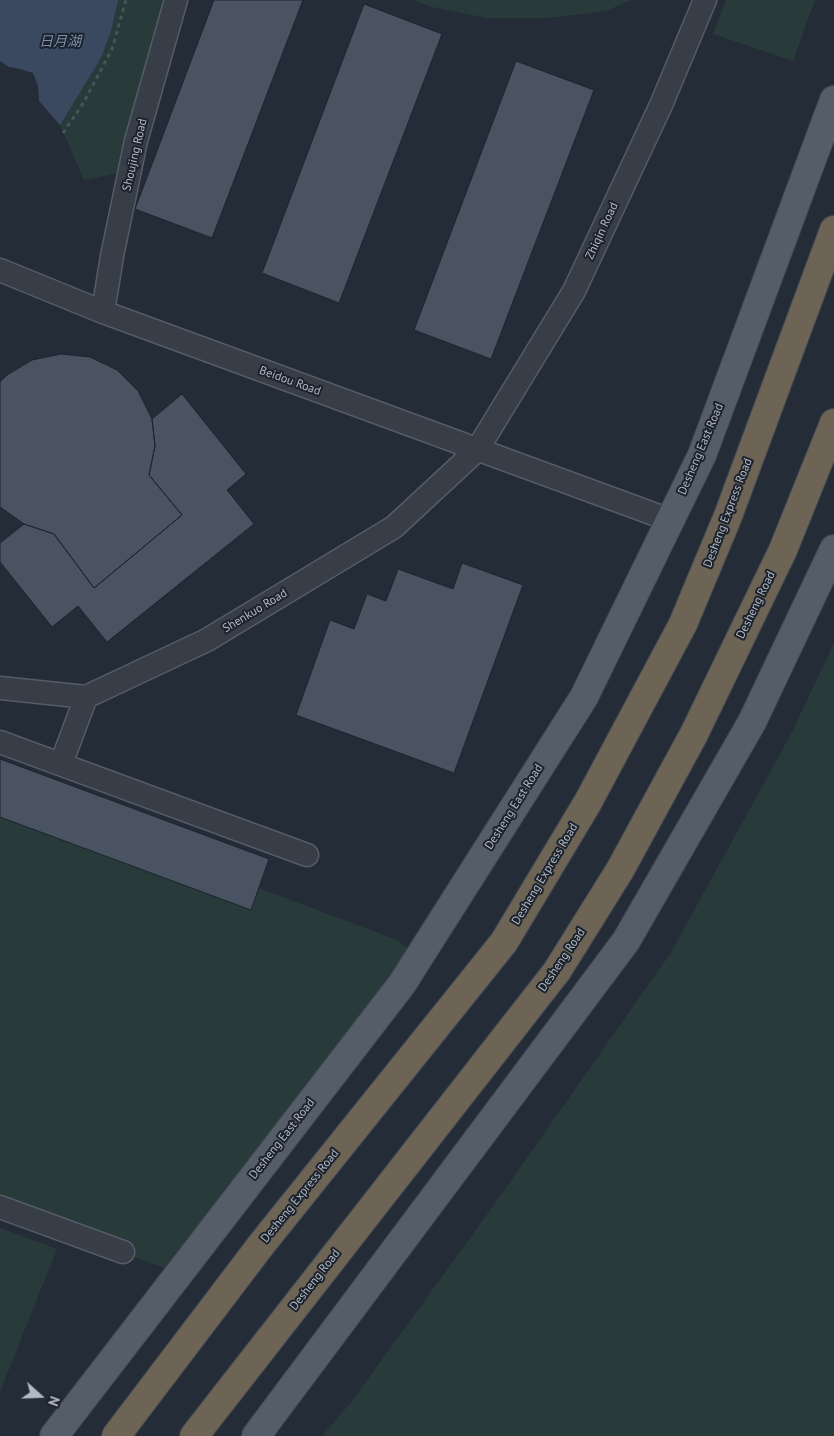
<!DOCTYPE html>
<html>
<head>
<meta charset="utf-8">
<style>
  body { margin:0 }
  #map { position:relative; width:834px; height:1436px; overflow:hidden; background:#242c37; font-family:"PT Sans",sans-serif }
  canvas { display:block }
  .north { position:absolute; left:15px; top:1371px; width:50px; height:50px; -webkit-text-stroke:4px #1c232d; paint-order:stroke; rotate:110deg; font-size:14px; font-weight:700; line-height:20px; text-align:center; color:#b2b9c4 }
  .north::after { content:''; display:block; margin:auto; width:18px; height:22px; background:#b2b9c4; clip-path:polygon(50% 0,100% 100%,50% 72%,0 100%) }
</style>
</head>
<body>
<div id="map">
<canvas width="834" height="1436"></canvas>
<div class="north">N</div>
</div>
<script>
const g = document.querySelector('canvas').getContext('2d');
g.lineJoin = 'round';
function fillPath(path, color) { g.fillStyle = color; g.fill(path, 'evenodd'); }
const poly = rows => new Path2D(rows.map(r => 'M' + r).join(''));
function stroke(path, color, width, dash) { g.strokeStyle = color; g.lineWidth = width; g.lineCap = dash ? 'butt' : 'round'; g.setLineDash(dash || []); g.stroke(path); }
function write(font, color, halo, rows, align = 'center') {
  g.font = font + ' "PT Sans","Noto Sans SC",sans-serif'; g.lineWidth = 4; g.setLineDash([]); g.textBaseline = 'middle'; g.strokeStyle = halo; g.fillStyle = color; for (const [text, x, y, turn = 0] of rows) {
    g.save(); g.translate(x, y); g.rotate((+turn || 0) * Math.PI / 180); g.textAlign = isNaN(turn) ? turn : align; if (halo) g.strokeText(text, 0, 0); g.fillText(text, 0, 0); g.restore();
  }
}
const green = poly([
  [0,0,176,0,130,171,84,180,60,125,45,40],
  [413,0,631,0,606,11,549,18,487,18,432,7],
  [726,0,815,0,793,61,713,34],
  [834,643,834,1436,322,1436,352,1401,493,1206,670,954,791,734],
  [0,817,251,910,259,888,397,940,411,951,164,1268,0,1208],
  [0,1228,57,1249,0,1392]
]);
const water = poly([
  [0,0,118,0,111,31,101,58,60,125,39,101,38,86,33,73,20,69,9,67,0,61]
]);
const building = poly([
  [214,0,303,0,212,238,135,209,214,0],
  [364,4,442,34,339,303,262,273,364,4],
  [516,61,594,90,491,359,414,330,516,61],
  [61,354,90,357,117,370,138,391,152,419,155,446,149,475,182,515,94,588,54,534,24,524,0,507,0,382,7,375,32,360,61,354],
  [182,394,246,474,227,490,254,524,107,642,78,606,52,627,0,562,0,543,24,524,54,534,94,588,182,515,149,475,155,446,152,419,182,394],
  [462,563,523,585,454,773,296,715,330,620,354,629,367,594,386,601,398,569,453,589,462,563],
  [0,759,269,859,251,910,0,817,0,759]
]);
const path = poly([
  [63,133,84,102,112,49,126,0]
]);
const minor = poly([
  [0,270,103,312,670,520],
  [103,312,112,256,136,141,176,0],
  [0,688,86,697,207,640,394,527,477,450,574,291,661,105,705,0],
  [0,742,307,855],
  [61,764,86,697],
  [0,1207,123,1252]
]);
const major = poly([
  [54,1436,402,984,584,697,702,455,834,100],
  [256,1436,626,941,752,722,834,549]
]);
const highway = poly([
  [116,1436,261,1245,504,942,588,802,683,624,728,516,834,230],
  [194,1436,557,971,620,870,694,734,783,550,834,423]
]);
const streetNames = [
  ["Shoujing Road",135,155,-77],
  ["Zhiqin Road",602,231,-65],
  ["Beidou Road",290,381,20],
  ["Desheng East Road",701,449,-67],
  ["Desheng Express Road",728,513,-69],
  ["Desheng Road",756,605,-64],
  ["Shenkuo Road",255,611,-31],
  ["Desheng East Road",514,807,-58],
  ["Desheng Express Road",545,874,-59],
  ["Desheng Road",562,960,-56],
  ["Desheng East Road",282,1139,-52],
  ["Desheng Express Road",300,1196,-51],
  ["Desheng Road",315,1280,-52]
];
const waterNames = [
  ["日月湖",60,42]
];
fillPath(green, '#293a3a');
fillPath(water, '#3a495f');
fillPath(building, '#4a5361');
stroke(building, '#1e252f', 1);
stroke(minor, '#555c66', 25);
stroke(major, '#404751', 30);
stroke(highway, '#424953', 30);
stroke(path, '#455558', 3, [4, 4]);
stroke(minor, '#373e48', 22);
stroke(major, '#555d68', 28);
stroke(highway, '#6d6455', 28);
write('12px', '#b2b9c4', '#1c232d', streetNames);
write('italic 14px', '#7c8eaa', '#1c232d', waterNames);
</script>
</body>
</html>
